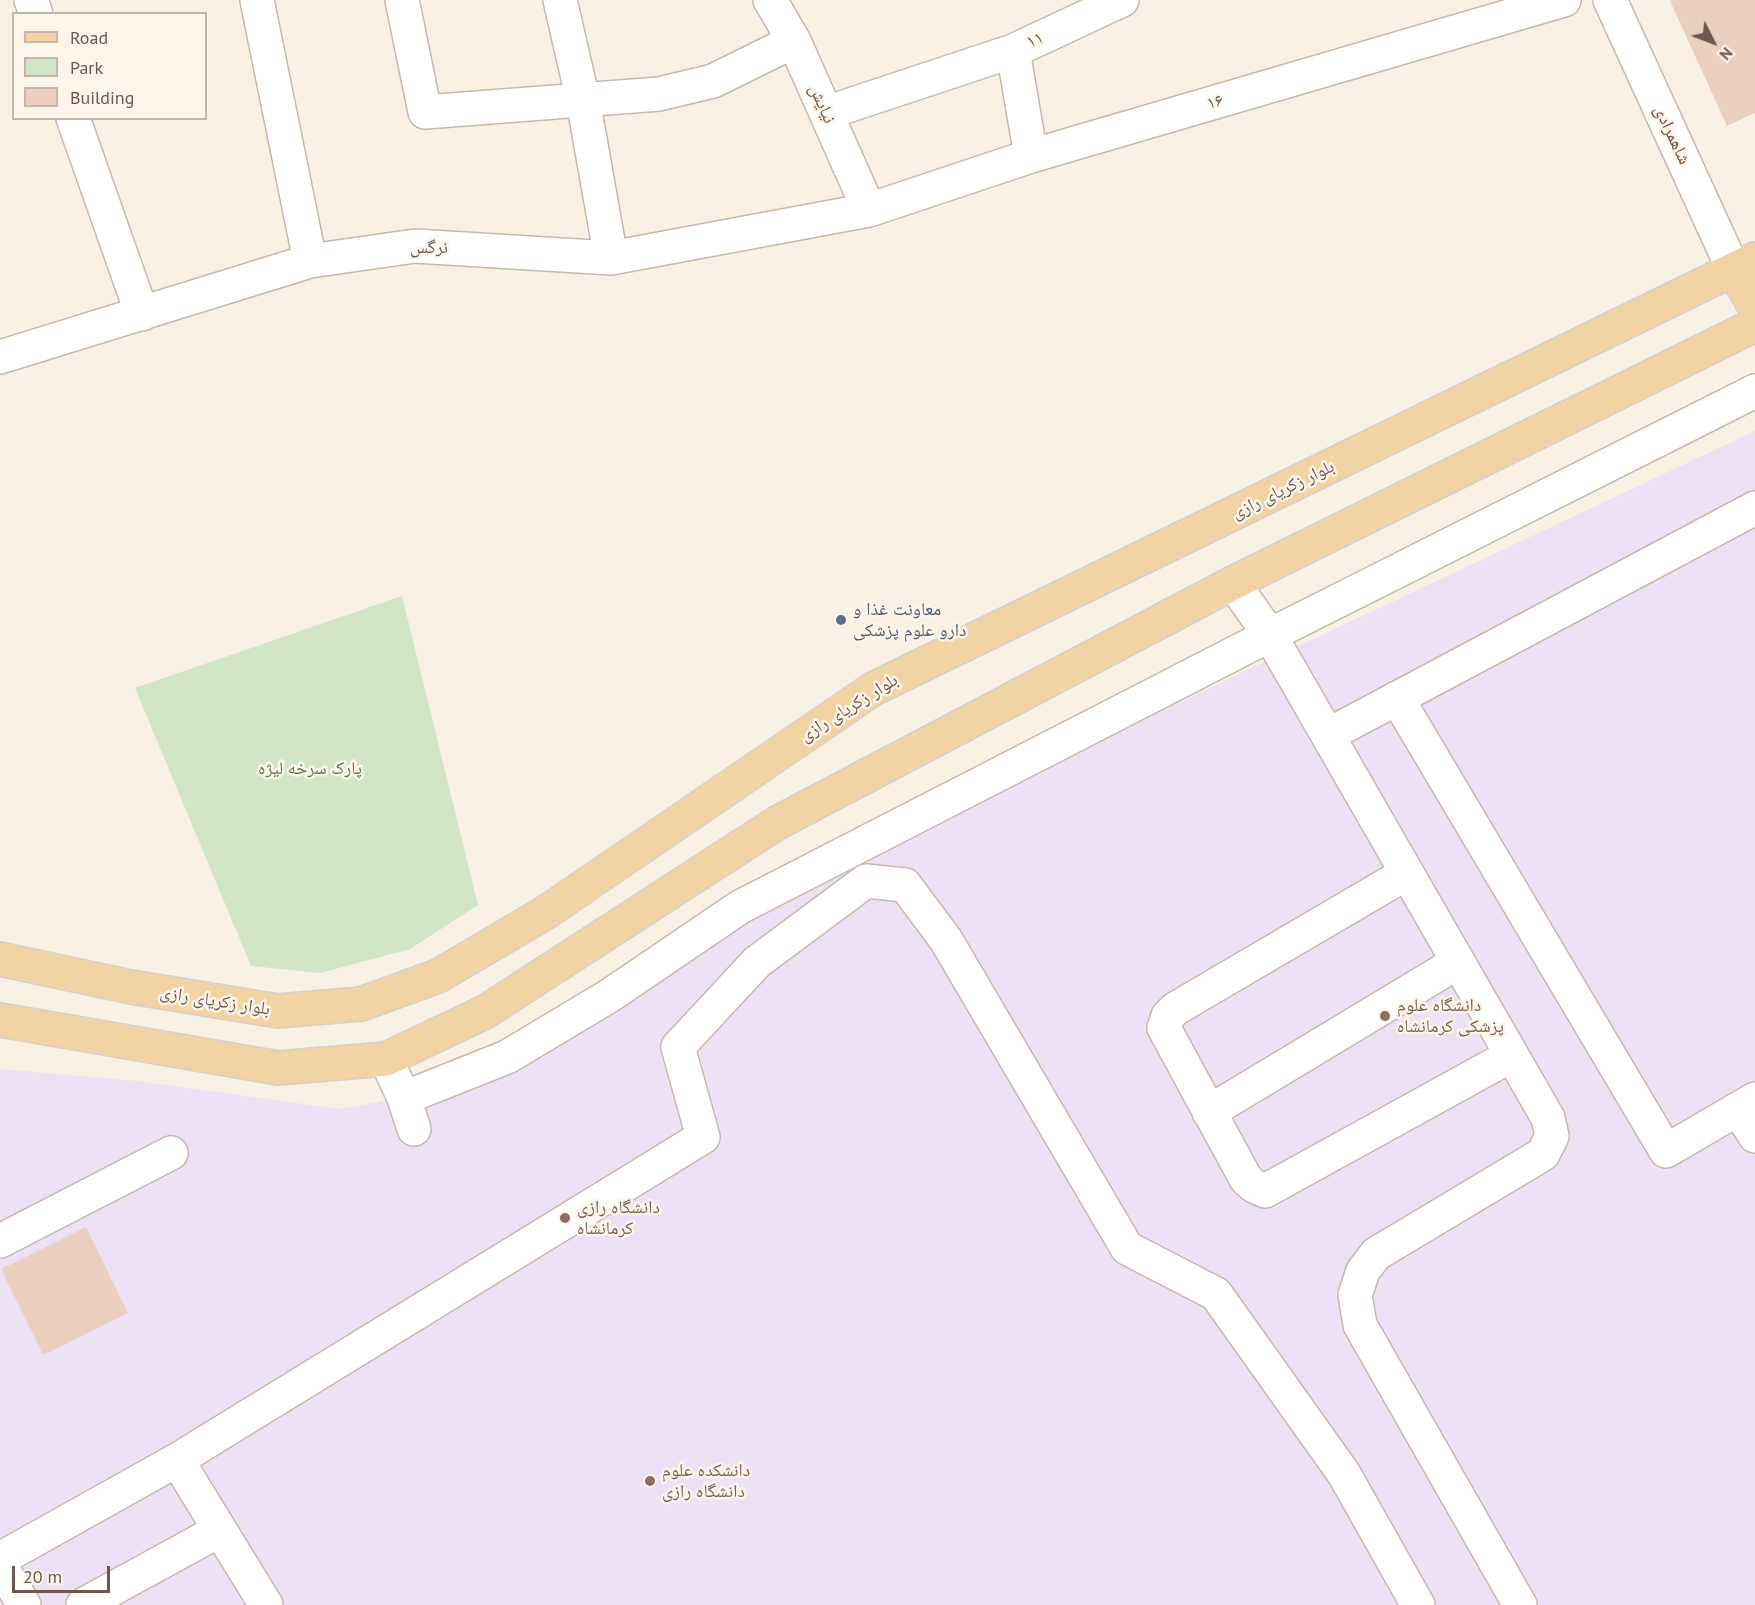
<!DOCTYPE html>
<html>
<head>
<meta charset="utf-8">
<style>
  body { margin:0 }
  #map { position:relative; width:1755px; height:1605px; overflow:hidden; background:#f9f1e4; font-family:"PT Sans",sans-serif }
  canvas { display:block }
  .legend { position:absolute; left:12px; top:12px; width:195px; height:108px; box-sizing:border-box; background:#fdf5ea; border:2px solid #c4b6ab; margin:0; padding:8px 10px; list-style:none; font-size:18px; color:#6e584d }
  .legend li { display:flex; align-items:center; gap:12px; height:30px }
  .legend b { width:30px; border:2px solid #c4b6ab }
  .north { position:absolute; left:1683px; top:12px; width:60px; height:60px; -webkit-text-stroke:4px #fdf5ea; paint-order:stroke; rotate:132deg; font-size:16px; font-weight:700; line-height:24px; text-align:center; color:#6e584d }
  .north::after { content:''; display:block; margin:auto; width:21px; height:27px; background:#6e584d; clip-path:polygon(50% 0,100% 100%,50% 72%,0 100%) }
  .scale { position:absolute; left:12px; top:1566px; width:98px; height:27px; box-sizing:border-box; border:3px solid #6e584d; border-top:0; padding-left:8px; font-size:18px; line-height:21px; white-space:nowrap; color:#6e584d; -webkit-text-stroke:4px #fdf5ea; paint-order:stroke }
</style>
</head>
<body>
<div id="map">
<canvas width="1755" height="1605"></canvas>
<ul class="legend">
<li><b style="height:8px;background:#f1d3a4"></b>Road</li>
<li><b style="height:16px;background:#d2e5c4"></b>Park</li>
<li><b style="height:16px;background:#ebd0bf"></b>Building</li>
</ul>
<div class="north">N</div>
<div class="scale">20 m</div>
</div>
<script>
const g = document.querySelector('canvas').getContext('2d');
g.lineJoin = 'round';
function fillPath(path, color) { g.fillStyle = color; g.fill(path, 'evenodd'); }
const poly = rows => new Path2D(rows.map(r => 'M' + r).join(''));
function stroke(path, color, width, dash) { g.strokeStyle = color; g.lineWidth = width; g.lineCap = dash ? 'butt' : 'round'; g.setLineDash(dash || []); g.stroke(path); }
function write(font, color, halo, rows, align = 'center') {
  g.font = font + ' "PT Sans","Noto Naskh Arabic",sans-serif'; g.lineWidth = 5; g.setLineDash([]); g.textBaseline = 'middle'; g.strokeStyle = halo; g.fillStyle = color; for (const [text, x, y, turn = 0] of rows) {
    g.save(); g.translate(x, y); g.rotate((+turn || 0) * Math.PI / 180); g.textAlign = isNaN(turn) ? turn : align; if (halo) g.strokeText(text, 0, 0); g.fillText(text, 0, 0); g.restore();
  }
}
const education = poly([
  [1755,431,1755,1605,0,1605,0,1069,138,1081,339,1109,451,1090,910,829]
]);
const green = poly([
  [402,596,478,905,410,949,320,973,251,966,135,688]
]);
const building = poly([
  [1673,0,1755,0,1755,113,1727,126,1670,1],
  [86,1227,128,1313,43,1355,1,1269]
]);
const minor = poly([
  [31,0,36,14],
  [257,0,310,261],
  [402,0,425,112,659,94,713,81,794,41],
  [560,0,583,100,611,258],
  [770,0,794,41,869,210],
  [1610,0,1734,271],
  [826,113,1013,51],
  [73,118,142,314],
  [1031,156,1013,51,1122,0],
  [0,357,310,261,415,246,611,258,869,210,1031,156,1564,0],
  [1233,583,1270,635,1548,1118,1552,1136,1543,1154,1376,1254,1363,1271,1355,1295,1360,1325,1520,1605],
  [1397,698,1666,1151,1755,1099],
  [1328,735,1755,508],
  [1407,873,1175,1009,1168,1016,1164,1028,1246,1179,1254,1186,1265,1191,1512,1055],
  [386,1059,404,1098,414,1129],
  [404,1098,507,1057,609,996,740,907,1270,635,1755,391],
  [1738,1109,1755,1136],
  [1209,1112,1458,962],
  [0,1241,171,1153],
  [177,1460,266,1605],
  [0,1559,177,1460,703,1137,678,1047,757,962,866,881,905,885,946,940,1127,1248,1216,1294,1344,1474,1418,1605],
  [0,1565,24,1605],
  [83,1605,220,1530]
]);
const major = poly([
  [1734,271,1755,307],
  [0,959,131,987,278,1011,361,1004,438,976,545,913,873,689,1755,259],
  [0,1020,278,1068,386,1059,485,1012,777,823,1233,583,1755,325]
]);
const markers = [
  [841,620,6,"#5c6f8a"],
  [1385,1016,6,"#8d6e63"],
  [565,1218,6,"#8d6e63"],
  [650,1481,6,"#8d6e63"]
];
const streetNames = [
  ["۱۱",1035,40,-25],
  ["۱۶",1215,102,-16],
  ["نیایش",822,104,66],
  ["شاهمرادی",1672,135,65],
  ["نرگس",429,248],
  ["بلوار زکریای رازی",1283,490,-26],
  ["بلوار زکریای رازی",849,708,-32],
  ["بلوار زکریای رازی",215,1001,9]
];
const serviceNames = [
  ["معاونت غذا و",853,610],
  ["دارو علوم پزشکی",853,631]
];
const parkNames = [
  ["پارک سرخه لیژه",310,769]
];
const educationNames = [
  ["دانشگاه علوم",1397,1006],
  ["پزشکی کرمانشاه",1397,1027],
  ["دانشگاه رازی",577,1208],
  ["کرمانشاه",577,1229],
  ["دانشکده علوم",662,1471],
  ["دانشگاه رازی",662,1492]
];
fillPath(education, '#ede1f5');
fillPath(green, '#d2e5c4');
fillPath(building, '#ebd0bf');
stroke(minor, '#c8b8ac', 36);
stroke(major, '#d6d0cd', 36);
stroke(minor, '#fff', 33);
stroke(major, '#f1d3a4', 33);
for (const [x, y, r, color] of markers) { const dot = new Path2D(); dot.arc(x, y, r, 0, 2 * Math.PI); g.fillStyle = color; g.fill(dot); stroke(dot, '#fdf5ea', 2); }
write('18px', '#6e584d', '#fdf5ea', streetNames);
write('18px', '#4e5e75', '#fdf5ea', serviceNames, 'left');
write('18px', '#587949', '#fdf5ea', parkNames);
write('18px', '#785e54', '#fdf5ea', educationNames, 'left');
</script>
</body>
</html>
